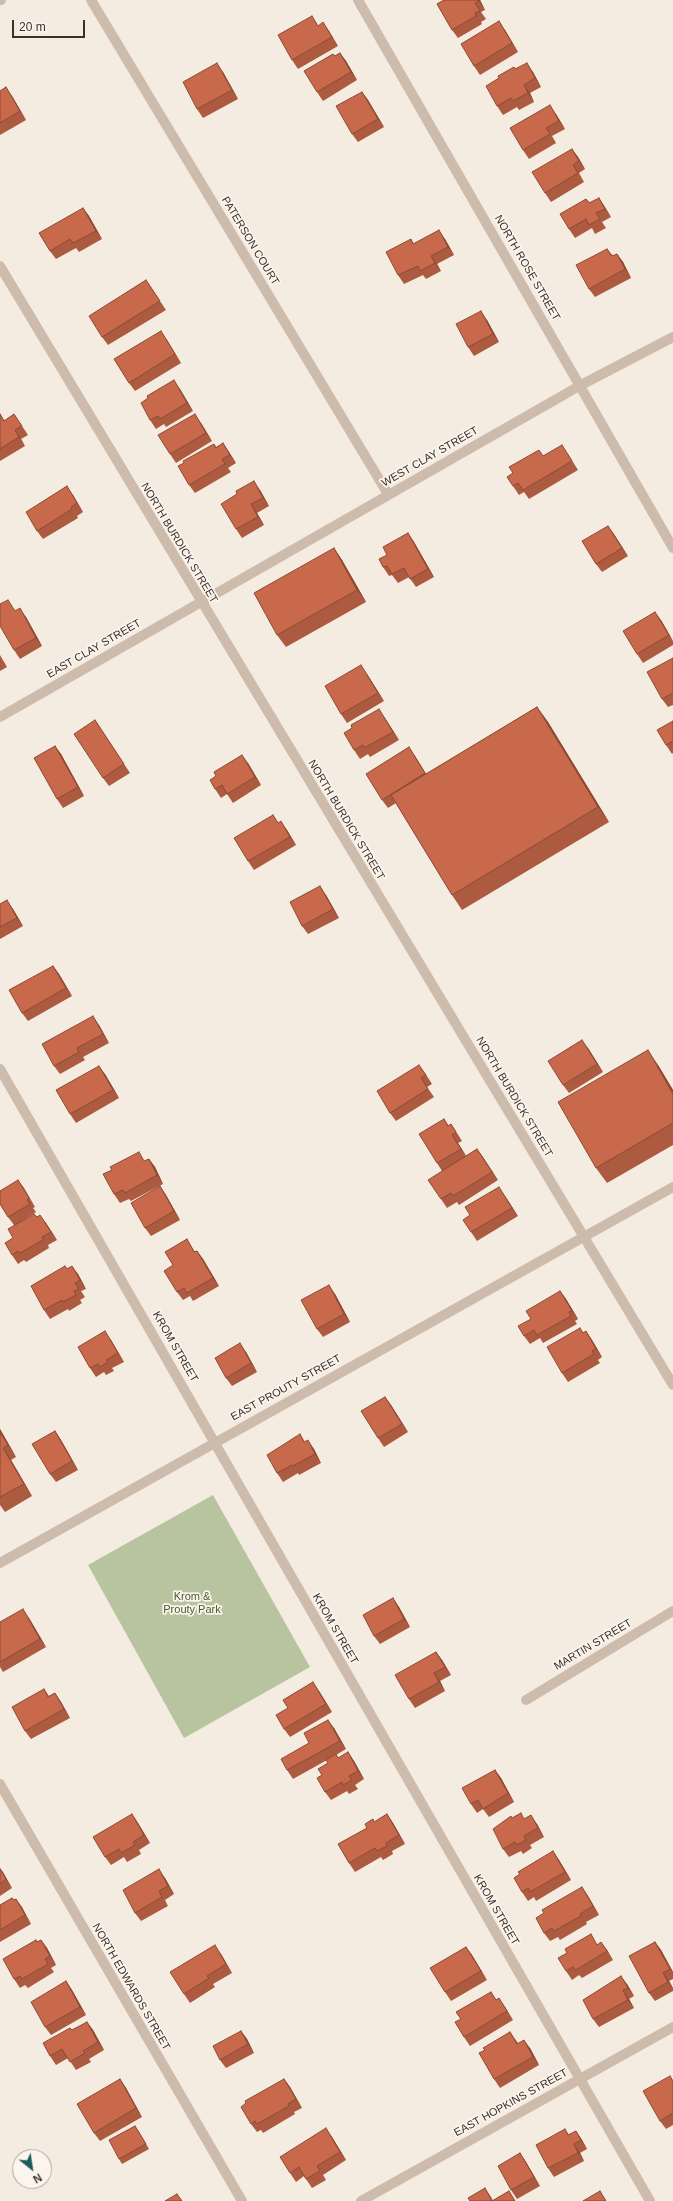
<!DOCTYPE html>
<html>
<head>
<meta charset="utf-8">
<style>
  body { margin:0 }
  #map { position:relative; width:673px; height:2201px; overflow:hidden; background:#f4ebe1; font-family:Arial,sans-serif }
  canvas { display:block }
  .north { position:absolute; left:12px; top:2149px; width:40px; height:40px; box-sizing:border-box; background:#fbf5ee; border:1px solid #aea6a0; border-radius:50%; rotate:150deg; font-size:11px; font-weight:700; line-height:16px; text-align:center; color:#3b302b }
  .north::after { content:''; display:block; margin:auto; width:14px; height:18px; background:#1f5a5e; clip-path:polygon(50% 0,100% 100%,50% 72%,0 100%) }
  .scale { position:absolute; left:12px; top:20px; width:73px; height:18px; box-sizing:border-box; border:2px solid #3b302b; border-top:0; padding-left:5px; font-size:12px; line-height:14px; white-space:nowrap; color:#3b302b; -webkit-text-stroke:3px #fbf5ee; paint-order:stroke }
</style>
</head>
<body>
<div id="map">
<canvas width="673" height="2201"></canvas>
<div class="north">N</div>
<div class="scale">20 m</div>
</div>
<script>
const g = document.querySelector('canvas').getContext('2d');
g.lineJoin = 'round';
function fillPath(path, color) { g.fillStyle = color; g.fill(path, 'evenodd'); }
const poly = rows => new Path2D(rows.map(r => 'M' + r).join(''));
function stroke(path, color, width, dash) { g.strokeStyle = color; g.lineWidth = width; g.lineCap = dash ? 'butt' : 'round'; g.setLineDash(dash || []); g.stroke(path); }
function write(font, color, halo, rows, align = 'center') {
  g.font = font + ' Arial,sans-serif'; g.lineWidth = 3.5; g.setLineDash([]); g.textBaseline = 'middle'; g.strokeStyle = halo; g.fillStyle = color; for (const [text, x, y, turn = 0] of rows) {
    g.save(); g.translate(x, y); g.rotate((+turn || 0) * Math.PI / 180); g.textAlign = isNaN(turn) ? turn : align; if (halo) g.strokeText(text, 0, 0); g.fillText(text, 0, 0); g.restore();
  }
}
const green = poly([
  [213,1495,310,1667,184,1738,88,1565]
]);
const minor = poly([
  [0,0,1,0],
  [91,0,388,494],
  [358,0,673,548],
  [0,266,673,1385],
  [0,717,581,385,673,337],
  [0,1069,650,2201],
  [0,1563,673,1187],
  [526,1700,673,1611],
  [0,1784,242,2201],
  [361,2201,673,2027]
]);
const wall = poly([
  [480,0,485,10,481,12,486,19,481,22,482,24,458,38,452,30,437,4],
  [318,25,329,31,338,46,298,69,292,60],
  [505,30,518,52,480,75,474,66],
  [340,53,346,61,357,80,323,101,317,92,335,56],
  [515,69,533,72,541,87,530,93,534,102,519,110,517,107,503,115,497,106],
  [223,72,238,99,203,118,197,109],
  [0,91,12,96,26,120,0,135],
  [362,92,368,100,384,127,358,142,352,134],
  [556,114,565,129,552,136,556,143,529,159,523,150],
  [572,149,578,157,585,169,579,173,584,182,551,202,545,193],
  [599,198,611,217,602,222,606,228,595,234,592,228,575,238,569,229,586,199,590,203],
  [83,208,89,216,102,239,79,252,76,248,56,259,50,251],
  [411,239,414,244,445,239,454,255,437,264,441,271,426,279,423,275,404,284,398,275],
  [607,249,613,256,617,254,623,262,631,278,595,297,589,289],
  [146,280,166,310,108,345,102,337],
  [487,320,499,342,474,356,468,347],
  [167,340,181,363,135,391,129,383],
  [180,389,193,411,166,427,164,424,156,429,150,420],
  [0,414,4,420,20,423,28,435,21,439,25,446,0,461],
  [201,423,212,441,176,463,170,454],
  [223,443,229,452,236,463,228,468,231,472,195,493,189,485,214,444,216,447],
  [568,454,578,470,529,499,524,492,519,495,513,486,544,456],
  [260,490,269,506,257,513,264,525,242,538,236,529],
  [73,495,83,512,77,516,78,518,43,539,37,531],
  [608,526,628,556,602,572,596,564],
  [408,533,414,542,434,577,416,587,409,577,398,583,392,575,389,576,383,567,387,555],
  [334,548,342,560,366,602,286,647,277,635],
  [16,611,26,617,42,646,20,659,14,650],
  [661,620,673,641,673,645,643,663,637,654],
  [0,655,7,667,0,671],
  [673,658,673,705,668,707,662,699],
  [367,674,384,701,347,723,341,714],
  [537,707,548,722,609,822,462,910,452,895,396,803,388,808,382,800,415,756,426,774],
  [385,718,399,740,370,757,368,754,360,759,354,750],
  [95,720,130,773,109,786,103,778],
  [673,721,673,753,672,754,666,745],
  [55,746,61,754,84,796,63,808,57,799],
  [248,763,261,785,233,803,227,794,221,798,215,789],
  [273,815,278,823,287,830,296,845,254,870,248,861],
  [326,895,339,918,308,934,302,926],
  [0,904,13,909,23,926,0,939],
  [53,966,59,974,72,996,28,1021,22,1013],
  [99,1025,109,1043,83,1057,85,1060,60,1074,54,1066],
  [588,1048,603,1072,569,1093,563,1085],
  [658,1065,673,1090,673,1145,607,1183,596,1168],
  [425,1073,432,1084,427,1087,434,1097,396,1121,390,1113],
  [105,1074,119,1098,76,1123,70,1114],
  [444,1119,449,1126,451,1124,457,1133,462,1141,458,1143,466,1156,477,1149,498,1180,459,1205,457,1202,447,1208,441,1199,442,1171,437,1163],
  [149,1159,155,1167,163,1184,131,1201,129,1199,120,1203,114,1194,145,1161],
  [18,1180,35,1207,33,1208,36,1212,23,1220,37,1217,46,1223,57,1240,48,1245,49,1248,26,1262,24,1260,18,1264,12,1255,14,1225,8,1217],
  [160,1186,166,1195,180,1220,151,1236,145,1228],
  [505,1196,518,1216,477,1241,471,1232],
  [187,1239,195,1252,197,1251,203,1259,219,1286,193,1301,190,1296,183,1300,177,1292,173,1265],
  [67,1268,78,1274,86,1289,81,1291,85,1297,80,1300,82,1303,69,1311,68,1309,50,1319,44,1310],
  [560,1291,566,1299,578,1319,575,1321,577,1324,543,1343,540,1338,530,1344,524,1336,531,1319],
  [335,1294,350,1322,323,1337,317,1329],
  [580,1328,583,1333,586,1331,592,1340,602,1357,598,1360,600,1363,568,1382,562,1373],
  [111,1340,124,1362,112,1368,114,1371,106,1375,104,1372,96,1377,90,1368],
  [246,1352,257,1372,232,1386,226,1378],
  [385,1397,391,1405,408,1432,384,1447,378,1438],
  [0,1429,16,1457,11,1460,32,1496,5,1512,0,1505],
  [55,1431,61,1440,78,1470,56,1482,50,1474],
  [300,1434,305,1442,314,1449,321,1463,299,1475,298,1473,283,1482,277,1473],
  [393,1598,399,1607,410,1627,380,1644,374,1636],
  [29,1618,46,1647,3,1672,0,1667,0,1622],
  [436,1652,442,1660,451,1675,440,1681,445,1691,415,1708,409,1699],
  [44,1689,49,1696,55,1693,61,1702,70,1718,31,1739,25,1731],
  [319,1691,332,1712,290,1737,284,1729,288,1708],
  [334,1728,346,1749,336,1755,338,1758,348,1752,354,1761,364,1779,355,1785,358,1789,349,1794,347,1791,331,1800,325,1792,322,1775,328,1763,327,1760,293,1779,287,1770],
  [495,1770,501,1778,514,1802,489,1817,483,1809,477,1813,471,1804],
  [132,1814,138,1823,150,1843,139,1850,141,1854,127,1862,124,1857,111,1865,105,1857],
  [387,1814,393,1823,405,1844,392,1851,393,1854,383,1860,381,1857,355,1872,349,1863,367,1828,375,1822],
  [512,1818,525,1819,537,1824,544,1837,530,1845,532,1848,523,1854,521,1851,509,1857,503,1849],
  [553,1851,559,1860,571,1880,536,1901,534,1897,528,1901,522,1892,520,1874],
  [0,1868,12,1888,0,1896],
  [165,1878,174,1894,165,1900,168,1906,141,1921,135,1913],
  [582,1887,588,1896,599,1915,586,1922,587,1924,560,1940,558,1937,550,1941,544,1933,544,1913],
  [16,1899,31,1924,0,1942,0,1904,0,1905],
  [41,1940,47,1948,56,1965,51,1968,54,1972,28,1988,25,1985,20,1988,14,1979,37,1942],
  [655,1942,661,1950,673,1972,673,1979,669,1981,673,1988,673,1991,655,2001,649,1993],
  [598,1944,607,1950,613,1960,582,1978,579,1975,572,1980,566,1971],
  [466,1947,472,1955,487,1980,451,2001,445,1992],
  [221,1954,232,1973,213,1984,215,1987,190,2003,184,1994],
  [66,1981,72,1990,86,2015,51,2035,45,2027],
  [627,1984,634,1996,629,1999,634,2008,599,2027,593,2019],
  [491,1992,496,2000,505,2007,513,2020,470,2046,464,2037,461,2019],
  [87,2022,93,2030,104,2050,89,2059,91,2062,76,2070,68,2058,56,2065,50,2056,72,2030],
  [241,2031,247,2039,254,2053,226,2068,220,2060],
  [510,2032,518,2043,530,2048,539,2065,500,2088,494,2079,485,2050],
  [120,2079,126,2088,142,2117,100,2141,94,2133],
  [284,2079,290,2087,302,2108,294,2112,295,2114,263,2133,261,2130,257,2132,251,2124],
  [673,2080,673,2125,666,2129,660,2121],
  [565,2129,569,2135,576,2131,582,2140,587,2149,580,2153,584,2161,554,2177,548,2168],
  [138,2130,149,2149,122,2164,119,2159],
  [332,2137,346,2160,323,2175,326,2180,312,2188,304,2176,296,2182,290,2173],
  [520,2153,526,2162,540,2186,517,2199,511,2190]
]);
const shadedWall = poly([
  [478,0,480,0,485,10],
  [499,21,505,30,518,52,512,43],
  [323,22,329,31,338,46,332,37],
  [340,53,346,61,357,80,351,72],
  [217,63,223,72,238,99,232,90],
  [527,63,533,72,541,87,535,78],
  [524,85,530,93,534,102,528,93],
  [6,87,12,96,26,120,20,111],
  [362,92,368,100,384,127,378,119],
  [550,105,556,114,565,129,559,121],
  [572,149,578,157,585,169,579,161],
  [599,198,605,207,611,217,605,209],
  [83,208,89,216,102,239,96,231],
  [439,230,445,239,454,255,448,247],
  [617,254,623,262,631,278,625,269],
  [431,256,437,264,441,271,435,263],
  [481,311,487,320,499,342,493,334],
  [161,331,167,340,181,363,175,354],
  [174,380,180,389,193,411,187,403],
  [195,414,201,423,212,441,206,433],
  [15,430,21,439,25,446,19,437],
  [223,443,229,452,236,463,230,455],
  [254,481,260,490,269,506,263,498],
  [67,486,73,495,83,512,77,503],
  [251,504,257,513,264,525,258,517],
  [608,526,614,534,628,556,622,548],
  [408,533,414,542,434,577,428,569],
  [334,548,342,560,366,602,357,590],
  [20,608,26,617,42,646,36,638],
  [655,612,661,620,673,641,669,635],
  [361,665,367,674,384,701,378,693],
  [537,707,548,722,609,822,598,807],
  [379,709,385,718,399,740,393,732],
  [55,746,61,754,84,796,78,787],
  [409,747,415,756,431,782,425,773],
  [242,755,248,763,261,785,255,777],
  [281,821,287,830,296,845,290,837],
  [320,886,326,895,339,918,333,909],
  [7,900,13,909,23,926,17,918],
  [53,966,59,974,72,996,66,988],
  [93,1016,99,1025,109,1043,103,1034],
  [582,1040,588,1048,603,1072,597,1064],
  [648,1050,658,1065,673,1090,673,1094],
  [99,1066,105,1074,119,1098,113,1090],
  [452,1135,458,1143,467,1157,461,1149],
  [477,1149,483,1157,498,1180,492,1172],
  [149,1159,155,1167,163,1184,157,1175],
  [18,1180,24,1188,35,1207,29,1198],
  [160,1186,166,1195,180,1220,174,1211],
  [499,1187,505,1196,518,1216,512,1208],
  [40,1215,46,1223,57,1240,51,1232],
  [197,1251,203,1259,219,1286,213,1278],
  [72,1266,78,1274,86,1289,80,1280],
  [329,1285,335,1294,350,1322,344,1314],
  [560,1291,566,1299,578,1319,572,1311],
  [105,1331,111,1340,124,1362,118,1353],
  [586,1331,592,1340,602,1357,596,1349],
  [240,1343,246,1352,257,1372,251,1363],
  [385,1397,391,1405,408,1432,402,1424],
  [0,1429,16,1457,8,1445,0,1432],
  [55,1431,61,1440,78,1470,72,1461],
  [308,1440,314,1449,321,1463,315,1454],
  [3,1448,11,1460,32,1496,24,1484],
  [393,1598,399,1607,410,1627,404,1619],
  [23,1609,29,1618,46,1647,40,1639],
  [436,1652,442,1660,451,1675,445,1667],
  [434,1673,440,1681,445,1691,439,1682],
  [313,1682,319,1691,332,1712,326,1704],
  [55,1693,61,1702,70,1718,64,1709],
  [328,1720,334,1728,346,1749,340,1741],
  [348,1752,354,1761,364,1779,358,1771],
  [495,1770,501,1778,514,1802,508,1793],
  [132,1814,138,1823,150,1843,144,1835],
  [387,1814,393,1823,405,1844,399,1835],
  [531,1815,537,1824,544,1837,538,1828],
  [553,1851,559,1860,571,1880,565,1872],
  [0,1868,3,1872,12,1888,6,1879],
  [159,1869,165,1878,174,1894,168,1886],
  [582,1887,588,1896,599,1915,593,1906],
  [16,1899,22,1907,31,1924,25,1915],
  [41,1940,47,1948,56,1965,50,1956],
  [601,1942,607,1950,613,1960],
  [655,1942,661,1950,673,1972,673,1973],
  [215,1945,221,1954,232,1973,226,1964],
  [466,1947,472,1955,487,1980,481,1971],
  [663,1973,669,1981,673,1988,668,1982],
  [621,1976,627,1984,634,1996,628,1988],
  [66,1981,72,1990,86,2015,80,2007],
  [623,1990,629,1999,634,2008,628,2000],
  [499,1998,505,2007,513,2020,507,2011],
  [87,2022,93,2030,104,2050,98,2042],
  [241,2031,247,2039,254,2053,248,2044],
  [524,2040,530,2048,539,2065,533,2057],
  [120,2079,126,2088,142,2117,136,2108],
  [284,2079,290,2087,302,2108,296,2099],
  [326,2128,332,2137,346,2160,340,2152],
  [576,2131,582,2140,587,2149,581,2140],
  [574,2144,580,2153,584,2161,578,2153],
  [520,2153,526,2162,540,2186,534,2177],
  [485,2188,491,2197,493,2201,492,2201]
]);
const building = poly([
  [444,0,478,0,479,1,475,3,480,11,475,13,476,16,452,30,437,4,444,0],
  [312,16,318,26,323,22,332,37,292,60,278,35,312,16],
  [499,21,512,43,474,66,461,44,499,21],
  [340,53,351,72,317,92,304,71,333,54,335,56,340,53],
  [217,63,232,90,197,109,183,82,217,63],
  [527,63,535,78,524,85,528,93,513,101,511,98,497,106,486,86,499,78,498,76,514,67,515,69,527,63],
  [6,87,20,111,0,123,0,91,6,87],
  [362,92,378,119,352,134,336,106,362,92],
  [550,105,559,121,546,128,550,134,523,150,510,128,550,105],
  [572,149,579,161,573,165,578,173,545,193,532,172,572,149],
  [599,198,605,209,596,213,600,219,589,225,586,219,569,229,560,214,586,199,589,203,599,198],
  [83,208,96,231,73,243,70,239,50,251,39,233,83,208],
  [439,230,448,247,431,256,435,263,420,271,418,266,398,275,386,252,411,239,413,244,439,230],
  [607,249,612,256,617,254,625,269,589,289,576,265,607,249],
  [146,280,160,301,102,337,89,316,146,280],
  [481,311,493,334,468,347,456,324,481,311],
  [161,331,175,354,129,383,114,359,161,331],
  [174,380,187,403,160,419,158,416,150,420,141,403,148,398,147,396,174,380],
  [0,414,4,421,14,414,22,426,15,430,19,437,0,449,0,414],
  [195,414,206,433,170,454,158,435,195,414],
  [223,443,230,455,222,459,225,464,189,485,178,466,184,463,183,461,214,444,216,448,223,443],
  [562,445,572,461,523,490,518,483,513,486,507,477,513,473,509,467,539,450,543,456,562,445],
  [254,481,263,498,251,504,258,517,236,529,221,504,237,494,236,491,254,481],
  [67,486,77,503,71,507,72,509,37,531,26,512,67,486],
  [608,526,622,548,596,564,582,541,608,526],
  [408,533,428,569,410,579,404,568,392,574,387,566,383,567,379,559,387,555,383,547,408,533],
  [334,548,357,590,277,635,254,593,334,548],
  [8,600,15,611,20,608,36,638,14,650,0,626,0,604,8,600],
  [655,612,669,635,637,654,623,631,655,612],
  [673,658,673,693,662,699,647,672,673,658],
  [361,665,378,693,341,714,325,686,361,665],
  [537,707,598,807,452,895,391,795,537,707],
  [379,709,393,732,364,748,363,745,354,750,344,733,352,728,351,725,379,709],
  [95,720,124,764,103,778,74,734,95,720],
  [673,721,673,741,666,745,657,730,673,721],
  [55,746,78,787,57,799,34,758,55,746],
  [409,747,425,773,382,800,366,774,409,747],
  [242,755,255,777,227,794,222,785,215,789,210,780,216,776,214,772,242,755],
  [273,815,278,823,281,821,290,837,248,861,234,838,273,815],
  [320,886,333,909,302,926,290,902,320,886],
  [7,900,17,918,0,927,0,904,7,900],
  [53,966,66,988,22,1013,9,990,53,966],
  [93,1016,103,1034,77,1048,79,1052,54,1066,42,1044,93,1016],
  [582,1040,597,1064,563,1085,548,1061,582,1040],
  [648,1050,673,1094,673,1123,596,1168,558,1102,648,1050],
  [419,1065,426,1075,421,1078,428,1089,390,1113,377,1091,419,1065],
  [99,1066,113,1090,70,1114,56,1090,99,1066],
  [444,1119,448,1126,451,1124,456,1132,452,1135,461,1149,437,1163,419,1134,444,1119],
  [477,1149,492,1172,453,1196,451,1193,441,1199,428,1180,477,1149],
  [139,1152,144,1161,149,1159,157,1175,125,1193,123,1190,114,1194,103,1174,112,1170,110,1167,139,1152],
  [18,1180,29,1198,27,1200,30,1204,8,1217,0,1204,0,1191,18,1180],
  [160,1186,174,1211,145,1228,131,1203,160,1186],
  [499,1187,512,1208,471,1232,463,1220,470,1215,465,1207,499,1187],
  [34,1214,37,1217,40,1215,51,1232,42,1237,43,1240,20,1253,18,1251,12,1255,5,1243,13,1238,8,1229,34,1214],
  [187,1239,194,1252,197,1251,213,1278,187,1293,184,1288,177,1292,164,1271,173,1265,165,1252,187,1239],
  [65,1266,67,1269,72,1266,80,1280,75,1283,79,1289,74,1291,76,1295,63,1302,62,1300,44,1310,31,1286,65,1266],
  [329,1285,344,1314,317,1329,301,1300,329,1285],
  [560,1291,572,1311,569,1312,571,1316,537,1335,534,1330,524,1336,518,1326,531,1319,526,1311,560,1291],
  [580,1328,583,1333,586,1331,596,1349,592,1351,594,1354,562,1373,547,1347,580,1328],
  [105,1331,118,1353,106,1360,108,1362,100,1367,98,1364,90,1368,78,1347,105,1331],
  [240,1343,251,1363,226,1378,215,1358,240,1343],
  [385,1397,402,1424,378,1438,361,1411,385,1397],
  [55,1431,72,1461,50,1474,32,1444,55,1431],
  [0,1432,8,1445,3,1448,24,1484,0,1497,0,1432],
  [300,1434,304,1442,308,1440,315,1454,293,1466,292,1465,277,1473,267,1455,300,1434],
  [393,1598,404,1619,374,1636,363,1615,393,1598],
  [23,1609,40,1639,0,1662,0,1622,23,1609],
  [436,1652,445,1667,434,1673,439,1682,409,1699,395,1675,436,1652],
  [313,1682,326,1704,284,1729,276,1715,288,1708,283,1700,313,1682],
  [44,1689,48,1697,55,1693,64,1709,25,1731,12,1707,44,1689],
  [328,1720,340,1741,287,1770,281,1759,309,1743,304,1733,328,1720],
  [348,1752,358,1771,349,1776,352,1780,343,1785,342,1782,325,1792,317,1778,322,1775,318,1769,328,1763,326,1760,336,1754,338,1758,348,1752],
  [495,1770,508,1793,483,1809,478,1800,471,1804,462,1788,495,1770],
  [521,1813,524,1819,531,1815,538,1828,524,1836,526,1840,517,1845,515,1842,503,1849,493,1829,511,1816,512,1818,521,1813],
  [132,1814,144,1835,133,1842,135,1845,121,1853,119,1849,105,1857,93,1837,132,1814],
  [387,1814,399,1835,386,1843,387,1846,377,1851,375,1848,349,1863,338,1844,367,1828,365,1824,373,1819,374,1822,387,1814],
  [553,1851,565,1872,530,1892,528,1888,522,1892,514,1878,520,1874,518,1872,553,1851],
  [0,1869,6,1879,0,1884,0,1869],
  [159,1869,168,1886,159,1891,162,1897,135,1913,123,1890,159,1869],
  [582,1887,593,1906,580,1914,581,1916,554,1931,552,1928,544,1933,536,1918,544,1913,542,1910,582,1887],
  [12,1898,14,1900,16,1899,25,1915,0,1930,0,1905,12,1898],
  [591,1934,597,1945,601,1942,607,1951,576,1970,573,1967,566,1971,558,1958,567,1953,565,1949,591,1934],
  [36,1940,37,1942,41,1940,50,1956,45,1959,48,1964,22,1979,20,1976,14,1979,3,1959,36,1940],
  [655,1942,670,1969,663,1973,668,1982,649,1993,629,1956,655,1942],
  [215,1945,226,1964,207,1976,209,1978,184,1994,170,1972,215,1945],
  [466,1947,481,1971,445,1992,430,1968,466,1947],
  [621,1976,628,1988,623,1990,628,2000,593,2019,583,2000,621,1976],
  [66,1981,80,2007,45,2027,31,2002,66,1981],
  [491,1992,496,2000,499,1998,507,2011,464,2037,455,2022,461,2019,456,2012,491,1992],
  [87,2022,98,2042,83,2051,85,2053,70,2062,62,2049,50,2056,43,2043,70,2028,72,2030,87,2022],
  [241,2031,248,2044,220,2060,213,2046,241,2031],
  [510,2032,517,2044,524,2040,533,2057,494,2079,479,2053,485,2050,483,2048,510,2032],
  [670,2076,673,2081,673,2113,660,2121,643,2091,670,2076],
  [120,2079,136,2108,94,2133,77,2104,120,2079],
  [284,2079,296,2099,288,2104,289,2106,257,2124,255,2121,251,2124,241,2107,246,2103,245,2101,284,2079],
  [135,2126,146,2144,119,2159,109,2140,135,2126],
  [326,2128,340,2152,317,2166,320,2171,306,2179,299,2167,290,2173,280,2157,326,2128],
  [565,2129,568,2135,576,2131,581,2140,574,2144,578,2153,548,2168,536,2145,565,2129],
  [520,2153,534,2177,511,2190,498,2166,520,2153],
  [485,2188,492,2201,470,2201,468,2198,485,2188],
  [509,2191,515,2201,492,2201,509,2191],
  [600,2191,606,2201,583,2201,600,2191],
  [177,2194,182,2201,165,2201,177,2194]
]);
const streetNames = [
  ["PATERSON COURT",250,241,59],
  ["NORTH ROSE STREET",527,268,60],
  ["WEST CLAY STREET",430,457,-30],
  ["NORTH BURDICK STREET",179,543,59],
  ["EAST CLAY STREET",94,649,-30],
  ["NORTH BURDICK STREET",346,820,59],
  ["NORTH BURDICK STREET",514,1097,59],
  ["KROM STREET",175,1347,60],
  ["EAST PROUTY STREET",286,1388,-29],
  ["KROM STREET",335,1629,60],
  ["MARTIN STREET",593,1645,-31],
  ["KROM STREET",496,1910,60],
  ["NORTH EDWARDS STREET",131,1987,60],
  ["EAST HOPKINS STREET",511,2103,-29]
];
const parkNames = [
  ["Krom &",192,1597],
  ["Prouty Park",192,1610]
];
fillPath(green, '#b8c4a0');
stroke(minor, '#cdbbac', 10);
fillPath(wall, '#ac5a40');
fillPath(shadedWall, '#8c4a34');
fillPath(building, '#c8694b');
stroke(building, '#8c4a34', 1);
write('11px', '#3b302b', '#fbf5ee', streetNames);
write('11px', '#4a5a2e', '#fbf5ee', parkNames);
</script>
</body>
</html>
